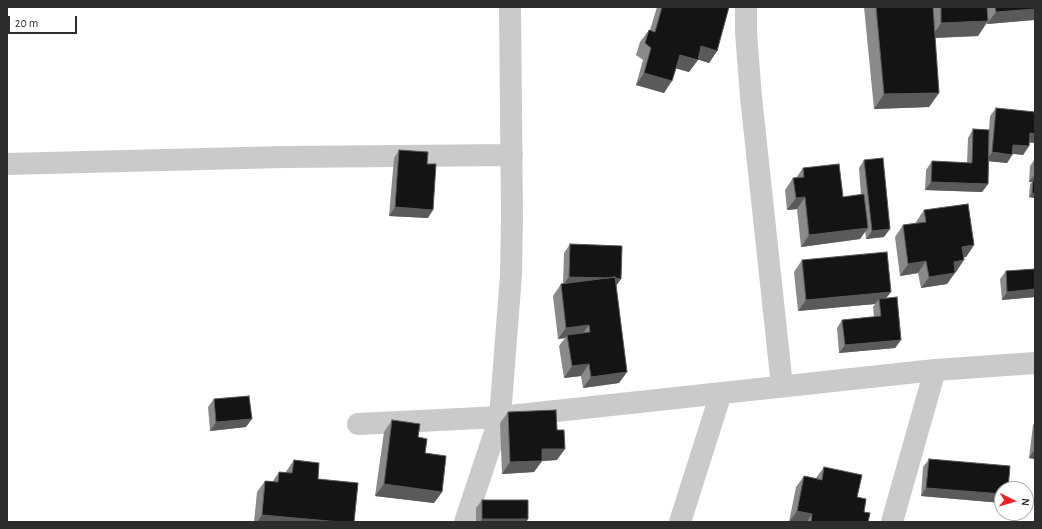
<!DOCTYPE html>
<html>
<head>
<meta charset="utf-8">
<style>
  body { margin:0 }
  #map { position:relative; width:1042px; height:529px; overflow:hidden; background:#fff; font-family:"Alegreya Sans",sans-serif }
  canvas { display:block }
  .frame { position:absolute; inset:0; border:8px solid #2d2d2d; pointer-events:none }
  .north { position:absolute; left:994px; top:481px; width:40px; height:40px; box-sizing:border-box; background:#fff; border:1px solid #ababab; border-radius:50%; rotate:95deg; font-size:11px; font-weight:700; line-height:16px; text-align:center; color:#2d2d2d }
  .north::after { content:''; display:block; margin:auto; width:14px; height:18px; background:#f22222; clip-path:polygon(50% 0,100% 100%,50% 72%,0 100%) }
  .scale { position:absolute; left:8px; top:16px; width:69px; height:18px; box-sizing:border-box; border:2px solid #2d2d2d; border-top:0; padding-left:5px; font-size:12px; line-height:14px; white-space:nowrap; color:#2d2d2d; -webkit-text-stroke:3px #fff; paint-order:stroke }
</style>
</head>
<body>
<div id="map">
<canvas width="1042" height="529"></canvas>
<div class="frame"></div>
<div class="north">N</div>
<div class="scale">20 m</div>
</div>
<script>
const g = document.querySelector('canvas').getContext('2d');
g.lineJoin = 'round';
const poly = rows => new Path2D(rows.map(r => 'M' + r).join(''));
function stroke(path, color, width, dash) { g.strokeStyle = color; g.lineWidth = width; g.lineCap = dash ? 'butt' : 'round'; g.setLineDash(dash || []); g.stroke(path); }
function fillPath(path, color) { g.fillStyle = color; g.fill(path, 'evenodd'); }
const minor = poly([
  [746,7,746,33,751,97,782,386],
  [7,164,284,157,512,155],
  [358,424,500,417,935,370,1035,363],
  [465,522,500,417,511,275,512,216,510,7],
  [680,522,721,393],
  [892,522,935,370]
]);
const wall = poly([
  [657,7,729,7,717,51,709,63,698,59,689,72,676,68,664,93,636,85,643,60,636,55,640,42,649,30,650,30],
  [864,7,1035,7,1035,18,1034,20,987,24,987,22,978,36,935,38,939,93,929,107,874,109],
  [996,108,1029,142,1029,146,1023,155,1013,154,1007,163,989,161,988,184,982,192,925,190,926,170,932,161,967,163,968,138,973,129,989,130,990,116],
  [399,150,427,164,428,218,389,216,394,158],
  [1035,159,1035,198,1029,197,1030,184,1032,182,1029,182,1030,166],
  [864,160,884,237,866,239,865,231,860,239,801,247,797,209,787,210,785,190,793,178,796,178,803,168,843,197,861,195,859,168],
  [924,210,974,245,966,257,964,257,956,272,955,272,947,284,921,288,918,273,900,276,895,237,903,225,916,223,916,222],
  [570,244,621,279,616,286,627,372,619,383,583,388,581,376,564,378,559,346,565,338,558,339,553,296,561,284,563,284,564,253],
  [802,260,891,292,886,298,901,340,895,348,839,353,837,328,842,320,874,317,873,307,875,304,798,311,794,272],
  [1035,269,1035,297,1002,300,1000,279,1006,271],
  [214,399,246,427,210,431,208,407],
  [508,412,557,460,542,461,534,472,502,474,500,423],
  [392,420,418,437,442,492,434,503,375,496,384,432],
  [1035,423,1035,459,1029,458,1033,425],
  [929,459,1002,489,1002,503,921,496,923,467],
  [294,460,318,479,354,522,254,522,257,492,265,481,273,481,279,472,285,473],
  [824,467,857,497,868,522,789,522,796,487,804,476,816,478],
  [482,500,528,519,526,522,476,522,476,508]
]);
const shadedWall = poly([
  [1035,9,1035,18,1034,20,987,24,996,12],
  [988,21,978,36,931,38,941,23],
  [701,46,717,51,709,63,693,58],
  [680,55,698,60,689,72,671,67],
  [644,73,672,81,664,93,636,85],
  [939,93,929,107,874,109,884,94],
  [1030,133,1035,134,1035,143,1024,142],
  [1013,145,1029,146,1023,155,1008,153],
  [992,152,1012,155,1007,163,986,161],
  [1035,174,1035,182,1033,180,1032,182,1029,182],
  [931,182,988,184,982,192,925,190],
  [1032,193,1035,193,1035,198,1029,197],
  [805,197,797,209,787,210,796,198],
  [395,207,433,210,428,218,389,216],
  [868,228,860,239,801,247,809,235],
  [890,229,884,237,866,239,872,231],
  [974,245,966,257,954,259,962,247],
  [964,260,956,272,945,273,954,262],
  [926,261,918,273,900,276,908,264],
  [955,273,947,284,921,288,929,277],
  [569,277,621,279,615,287,563,285],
  [1035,289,1035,297,1002,300,1007,292],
  [891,292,882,303,879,299,875,304,798,311,806,300],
  [589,325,581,336,567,335,565,338,558,339,566,328],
  [901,340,895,348,839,353,845,345],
  [589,364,581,376,564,378,572,366],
  [627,372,619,383,583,388,591,377],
  [252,419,246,427,210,431,216,422],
  [542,449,565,449,557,460,542,461,534,472,502,474,510,462],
  [1034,450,1035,450,1035,459,1029,458],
  [384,484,442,492,434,503,375,496],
  [926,488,1002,494,1002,503,921,496],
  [797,511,812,514,807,522,789,522],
  [262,515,340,522,257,522],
  [482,519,528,519,526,522,480,522]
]);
const building = poly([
  [662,7,729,7,717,51,701,46,698,60,680,55,672,81,644,73,651,48,645,43,649,30,655,32,662,7],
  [876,7,933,7,939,93,884,94,876,7],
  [941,7,987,7,988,21,941,23,941,7],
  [995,7,1035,7,1035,9,996,12,995,7],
  [996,108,1035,112,1035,134,1030,133,1029,146,1013,145,1012,155,992,152,996,108],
  [973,129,989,130,988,184,931,182,932,161,972,163,973,129],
  [399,150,428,152,427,164,436,164,433,210,395,207,399,150],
  [883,158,890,229,872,231,864,160,883,158],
  [839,164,843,197,864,194,868,228,809,235,805,197,796,198,793,178,804,177,803,168,839,164],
  [1033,180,1035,180,1035,193,1032,193,1033,180],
  [968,204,974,245,962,247,964,260,954,262,955,273,929,277,926,261,908,264,903,225,926,222,924,210,968,204],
  [570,244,622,246,621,279,615,278,615,277,607,278,569,277,570,244],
  [887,252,891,292,806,300,802,260,887,252],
  [1035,269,1035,289,1007,292,1006,271,1035,269],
  [615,277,627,372,591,377,589,364,572,366,567,335,590,332,589,325,566,328,561,284,615,277],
  [897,297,901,340,845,345,842,320,881,316,879,299,897,297],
  [249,396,252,419,216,422,214,399,249,396],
  [556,410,557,430,564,430,565,449,542,449,542,461,510,462,508,412,556,410],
  [392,420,420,424,418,437,427,439,425,453,446,456,442,492,384,484,392,420],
  [929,459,1010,466,1008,489,1002,489,1002,494,926,488,929,459],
  [294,460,319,463,318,479,358,483,354,522,340,522,262,515,265,481,278,482,279,472,292,473,294,460],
  [824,467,862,475,857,497,866,499,864,512,870,513,868,522,811,522,812,514,797,511,804,476,822,480,824,467],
  [482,500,528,500,528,519,482,519,482,500]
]);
stroke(minor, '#cacaca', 22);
fillPath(wall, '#8a8a8a');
fillPath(shadedWall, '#5a5a5a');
fillPath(building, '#141414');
stroke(building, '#5a5a5a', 1);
</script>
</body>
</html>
